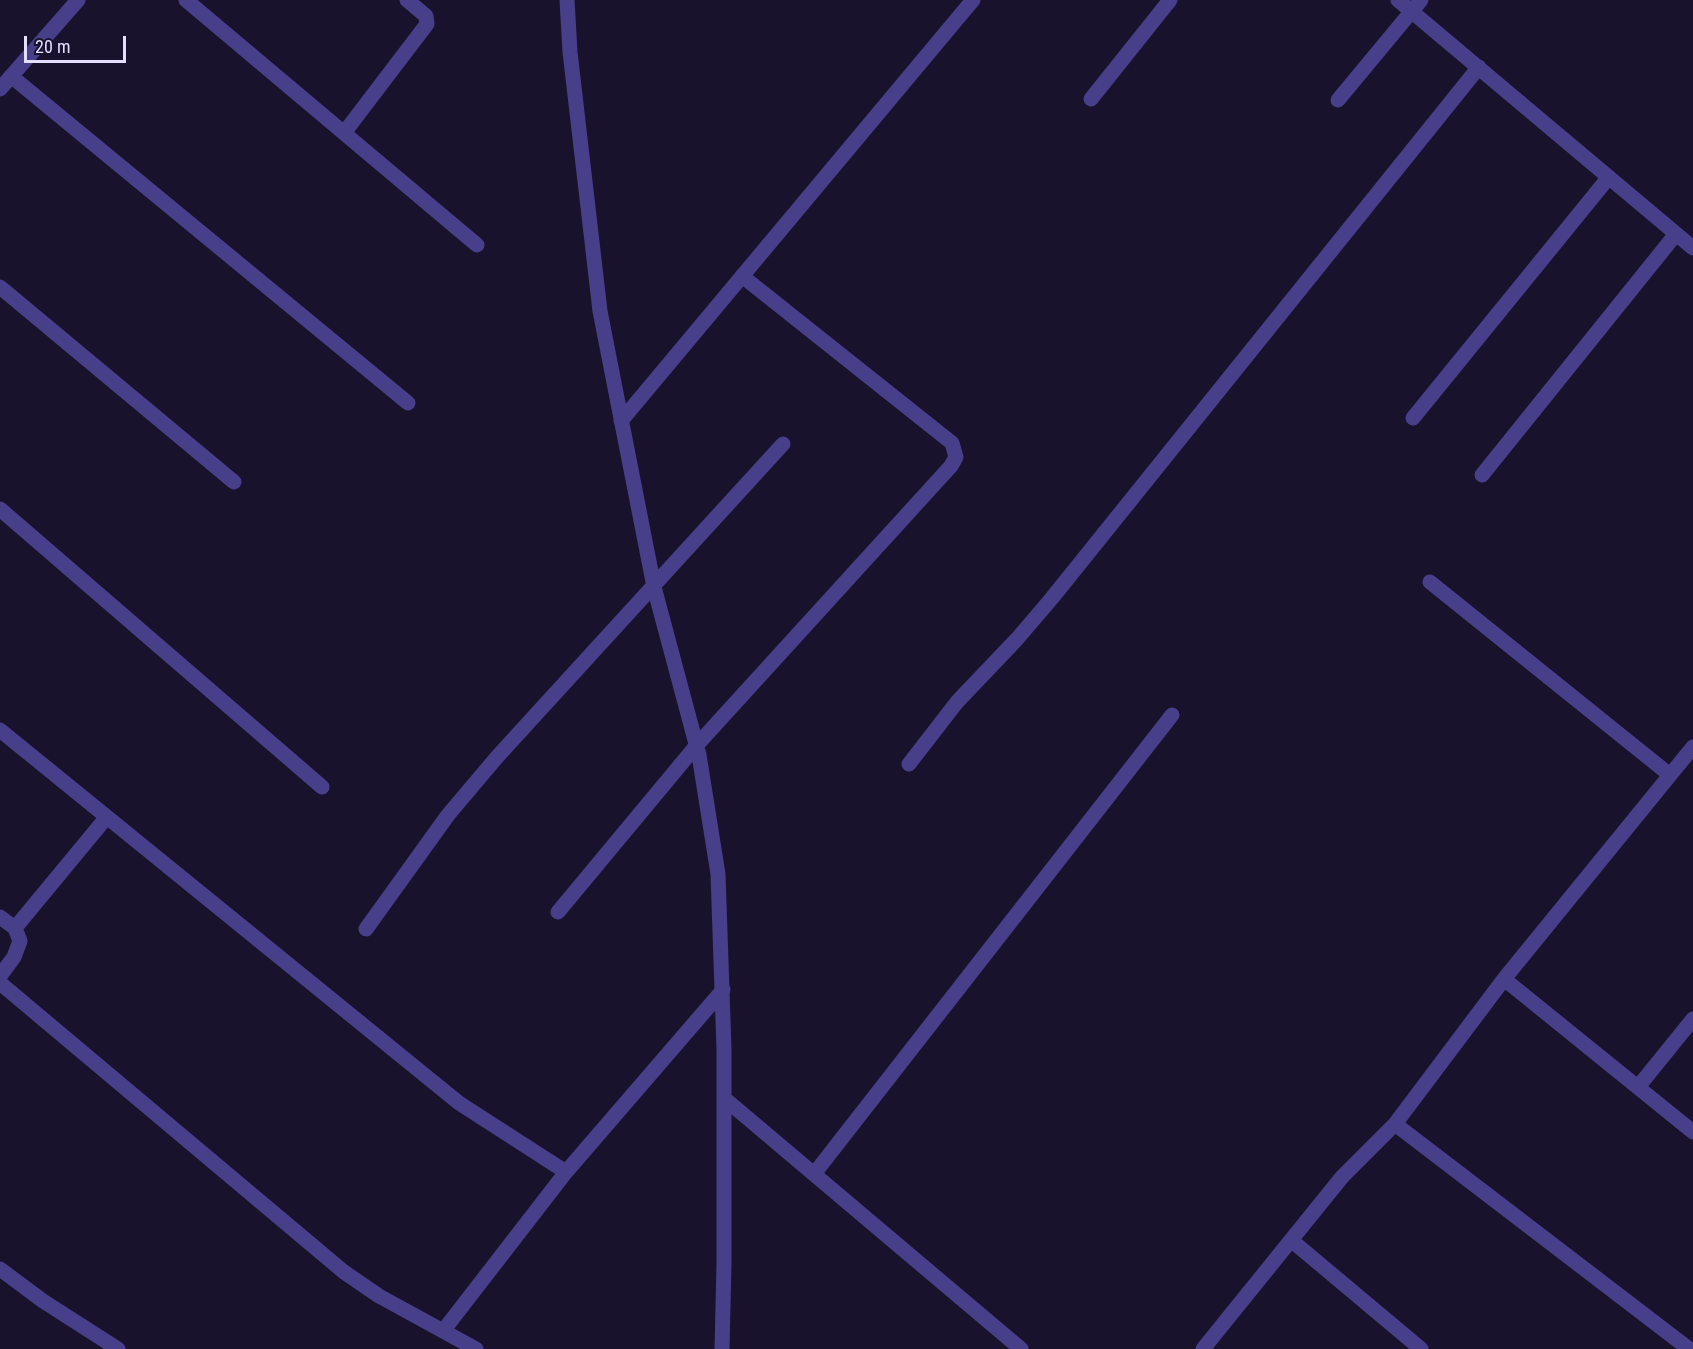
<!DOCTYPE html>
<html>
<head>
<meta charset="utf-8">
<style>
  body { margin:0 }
  #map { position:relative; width:1693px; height:1349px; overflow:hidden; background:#19122c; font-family:"Roboto Condensed",sans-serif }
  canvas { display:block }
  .scale { position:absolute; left:24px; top:36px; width:102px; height:27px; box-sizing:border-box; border:3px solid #e4dffe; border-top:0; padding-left:8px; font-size:18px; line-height:21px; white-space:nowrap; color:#e4dffe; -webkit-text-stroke:4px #19122c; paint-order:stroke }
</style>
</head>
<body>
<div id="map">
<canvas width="1693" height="1349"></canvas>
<div class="scale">20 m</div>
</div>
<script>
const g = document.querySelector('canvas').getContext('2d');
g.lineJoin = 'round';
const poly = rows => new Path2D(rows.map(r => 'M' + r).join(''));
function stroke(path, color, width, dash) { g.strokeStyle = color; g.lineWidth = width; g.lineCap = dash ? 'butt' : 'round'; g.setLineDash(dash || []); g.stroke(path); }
const street = poly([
  [186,0,477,245],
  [567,0,570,52,600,311,654,587,699,755,718,874,724,1049,724,1263,722,1349],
  [1398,0,1693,248],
  [11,76,408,403],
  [0,89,78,0],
  [1091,99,1170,0],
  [1338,100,1421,0],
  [344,133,427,24,426,16,407,0],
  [0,287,234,482],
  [1413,418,1609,177],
  [621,421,973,0],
  [1482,475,1676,234],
  [0,509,322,787],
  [1430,582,1670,775],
  [0,730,459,1103,566,1172],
  [909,764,957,702,1017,639,1052,598,1479,67],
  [558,912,696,746,951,466,956,457,952,443,742,276],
  [0,917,15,928,20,941,14,957,0,976],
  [15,928,106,818],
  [366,929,448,815,497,757,783,444],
  [1504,979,1693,1132],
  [0,983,344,1272,379,1296,476,1349],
  [1638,1087,1693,1019],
  [725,1099,1021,1349],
  [1395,1124,1689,1349],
  [814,1174,1172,715],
  [1291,1240,1421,1349],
  [0,1269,43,1301,118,1349],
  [443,1331,566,1172,723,990],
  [1203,1349,1342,1177,1395,1124,1504,979,1693,747]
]);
stroke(street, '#473f8a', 15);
</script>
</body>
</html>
